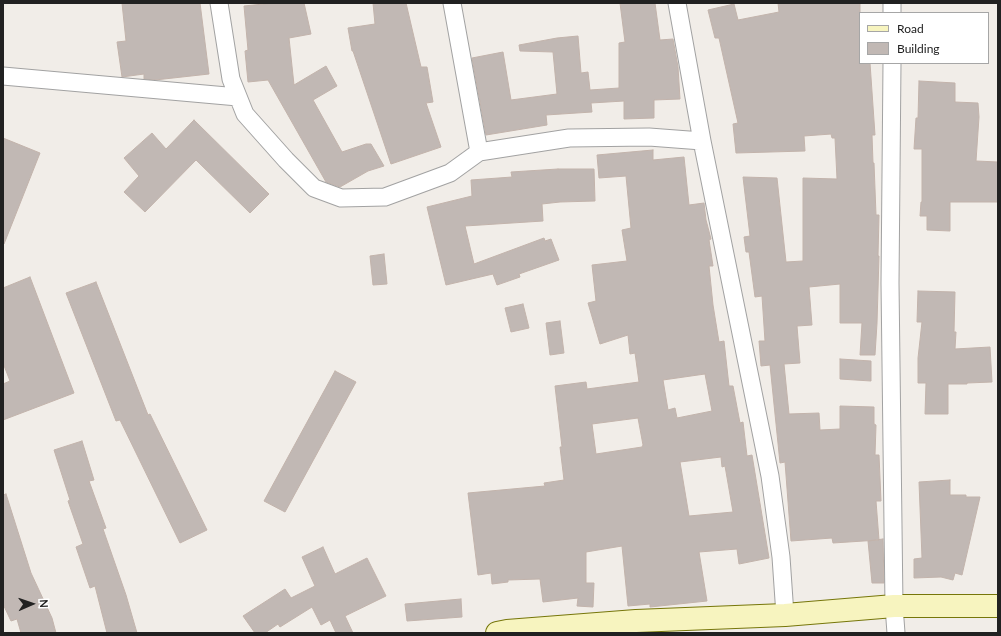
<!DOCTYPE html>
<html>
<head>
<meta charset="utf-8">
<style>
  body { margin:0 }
  #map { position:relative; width:1001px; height:636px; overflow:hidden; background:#f1ede8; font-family:Lato,sans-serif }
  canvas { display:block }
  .frame { position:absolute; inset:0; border:4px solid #212121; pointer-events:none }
  .legend { position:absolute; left:859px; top:12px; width:130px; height:52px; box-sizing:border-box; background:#fff; border:1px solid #a6a6a6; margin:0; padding:5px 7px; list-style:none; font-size:12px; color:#212121 }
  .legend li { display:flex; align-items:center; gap:8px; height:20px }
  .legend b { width:20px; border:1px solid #a6a6a6 }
  .north { position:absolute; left:12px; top:584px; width:40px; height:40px; -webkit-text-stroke:3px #fff; paint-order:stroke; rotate:88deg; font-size:11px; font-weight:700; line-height:16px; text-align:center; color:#212121 }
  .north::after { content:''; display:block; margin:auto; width:14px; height:18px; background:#212121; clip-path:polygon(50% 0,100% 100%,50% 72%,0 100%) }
</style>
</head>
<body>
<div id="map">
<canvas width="1001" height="636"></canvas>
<div class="frame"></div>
<ul class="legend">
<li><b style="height:5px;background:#f7f4bf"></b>Road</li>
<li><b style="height:11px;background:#c1b8b4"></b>Building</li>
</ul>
<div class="north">N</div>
</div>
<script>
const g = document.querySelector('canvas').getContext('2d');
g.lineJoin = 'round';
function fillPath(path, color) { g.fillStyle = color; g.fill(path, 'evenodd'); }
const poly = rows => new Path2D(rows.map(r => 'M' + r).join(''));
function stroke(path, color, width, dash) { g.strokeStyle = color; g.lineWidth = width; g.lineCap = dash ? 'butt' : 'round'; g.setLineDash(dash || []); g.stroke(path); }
const building = poly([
  [122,3,200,3,209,74,155,80,144,79,144,74,122,77,117,42,126,41,122,3],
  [273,3,304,3,311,34,289,38,294,85,326,66,337,86,313,100,342,152,366,144,371,144,384,166,368,171,340,187,326,182,268,80,248,82,245,51,248,50,244,6,273,3],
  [373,3,406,3,421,67,427,67,433,102,426,103,441,147,391,164,353,51,352,51,348,28,375,24,373,3],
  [620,3,655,3,660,40,673,39,678,67,680,99,654,100,654,118,624,119,624,101,591,103,592,112,546,115,547,125,486,135,472,58,503,52,511,100,557,94,553,52,520,51,519,45,557,38,578,36,581,73,588,72,590,90,619,88,619,43,625,42,620,3],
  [778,3,860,3,860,63,870,63,875,135,872,135,873,163,874,163,876,215,879,215,878,256,879,256,877,323,875,355,860,355,862,323,840,323,840,284,809,287,812,325,797,326,800,363,784,364,789,414,819,413,820,430,840,429,840,406,874,407,874,424,876,425,875,455,879,455,881,501,876,501,879,540,833,543,832,538,791,541,785,462,780,463,770,365,761,366,759,341,765,341,762,296,755,297,749,252,746,252,744,237,750,236,743,177,777,178,786,262,803,261,803,178,837,179,835,138,832,138,831,134,804,136,805,151,736,153,733,124,738,123,719,38,715,38,708,10,734,4,738,20,779,12,778,3],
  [919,81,955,83,955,102,978,103,979,117,976,161,998,162,998,202,950,202,950,231,927,230,927,216,920,216,921,202,922,202,922,149,914,149,916,118,918,118,919,81],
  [194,120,269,194,250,213,196,160,145,212,124,192,139,176,124,158,152,133,166,149,194,120],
  [3,138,40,153,4,244,3,244,3,138],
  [653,150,653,160,684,157,689,205,704,203,706,220,711,239,709,240,713,266,709,266,713,305,719,342,724,341,729,386,733,386,740,423,743,422,747,456,752,455,769,558,739,564,737,549,699,552,707,601,650,607,650,604,628,606,622,546,586,552,586,583,594,583,593,607,577,606,578,598,543,602,540,579,508,580,508,582,492,584,491,573,478,575,468,493,545,486,544,483,564,480,560,447,562,447,555,386,586,382,587,389,639,382,635,353,630,354,628,335,600,344,588,303,596,301,592,265,627,261,622,230,631,228,626,176,599,178,597,155,653,150],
  [705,374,712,411,677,418,675,408,668,410,663,380,705,374],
  [638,418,643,445,642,447,596,454,592,424,638,418],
  [721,457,722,467,725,466,733,512,689,516,680,462,721,457],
  [558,169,594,169,595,201,560,202,542,204,543,221,465,226,474,264,544,238,545,241,551,239,559,260,519,274,520,277,497,285,493,274,446,285,427,207,472,196,471,180,512,177,511,172,558,169],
  [384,254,387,284,373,285,370,256,384,254],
  [30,277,74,393,3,420,3,384,10,381,3,363,3,288,30,277],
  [96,282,148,415,150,414,207,530,180,543,120,420,116,421,66,293,96,282],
  [918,291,955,292,954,332,956,332,955,349,990,347,992,382,967,383,967,384,948,384,948,414,925,414,926,383,918,383,918,358,922,322,917,322,918,291],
  [523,304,529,328,511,332,505,308,523,304],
  [560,321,564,353,550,355,546,323,560,321],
  [840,359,871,361,871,381,840,379,840,359],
  [335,371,356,382,285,512,264,501,335,371],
  [82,441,94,480,89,481,106,528,103,529,126,595,137,633,107,633,95,586,90,588,76,547,83,544,68,501,70,500,54,450,82,441],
  [950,480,950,495,966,495,966,497,980,497,962,575,955,573,953,580,941,577,914,578,914,559,922,558,919,482,950,480],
  [6,494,31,573,52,618,56,633,21,633,17,619,11,621,3,604,3,495,6,494],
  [883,539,884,583,872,583,868,541,883,539],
  [323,547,335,574,367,558,386,596,345,616,353,633,336,633,330,620,321,625,312,607,280,627,278,624,265,633,255,633,243,616,285,589,291,598,315,586,302,557,323,547],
  [461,599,462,617,407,621,405,604,461,599]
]);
const minor = poly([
  [219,3,231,79,245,114,286,160,314,188,341,198,385,197,450,173,479,152,569,138,649,137,702,141],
  [452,3,479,152],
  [677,3,702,141,770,476,781,557,785,615],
  [892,13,892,3],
  [892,63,890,283,894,606,896,633],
  [3,76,238,97]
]);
const secondary = poly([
  [497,633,507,631,636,621,785,615,894,606,998,606]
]);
fillPath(building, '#c1b8b4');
stroke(building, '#c2b3ab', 1);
stroke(minor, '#a2a2a2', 19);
stroke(secondary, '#76760a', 24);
stroke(minor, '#fff', 17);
stroke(secondary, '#f7f4bf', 22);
</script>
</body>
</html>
